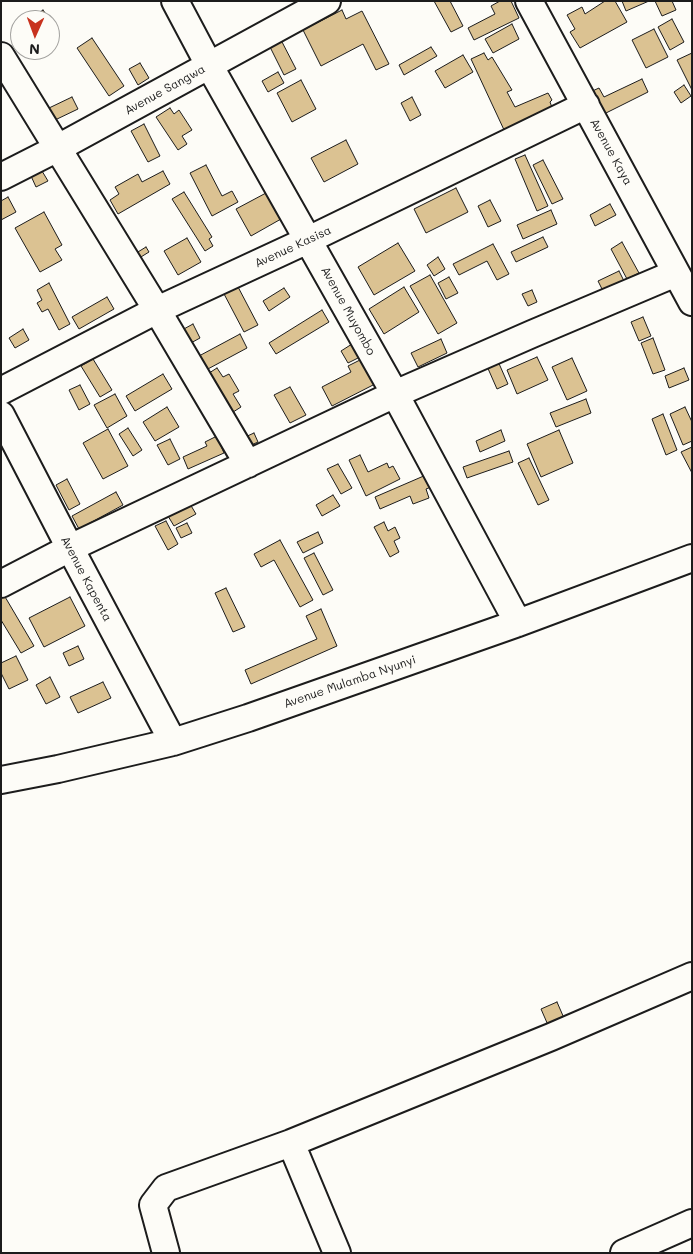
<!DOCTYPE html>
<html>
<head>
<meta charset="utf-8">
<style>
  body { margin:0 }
  #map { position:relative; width:693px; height:1254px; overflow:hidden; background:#fdfcf7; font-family:Mali,sans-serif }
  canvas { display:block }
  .frame { position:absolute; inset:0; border:2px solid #1c1c1c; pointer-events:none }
  .north { position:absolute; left:10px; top:10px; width:50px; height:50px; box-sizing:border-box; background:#fdfcf7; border:1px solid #a3a29f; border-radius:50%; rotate:182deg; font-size:14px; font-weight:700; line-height:20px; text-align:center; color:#1c1c1c }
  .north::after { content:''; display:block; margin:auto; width:18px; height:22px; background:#c8321e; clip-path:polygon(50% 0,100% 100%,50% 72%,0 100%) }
</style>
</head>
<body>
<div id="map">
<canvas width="693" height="1254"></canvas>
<div class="frame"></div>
<div class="north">N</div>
</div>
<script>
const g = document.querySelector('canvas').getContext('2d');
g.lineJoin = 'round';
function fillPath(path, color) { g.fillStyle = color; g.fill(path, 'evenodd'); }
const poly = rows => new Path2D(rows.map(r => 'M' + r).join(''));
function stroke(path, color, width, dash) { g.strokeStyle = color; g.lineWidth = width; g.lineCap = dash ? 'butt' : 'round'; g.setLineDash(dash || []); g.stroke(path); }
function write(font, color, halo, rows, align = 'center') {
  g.font = font + ' Mali,sans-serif'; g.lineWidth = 4; g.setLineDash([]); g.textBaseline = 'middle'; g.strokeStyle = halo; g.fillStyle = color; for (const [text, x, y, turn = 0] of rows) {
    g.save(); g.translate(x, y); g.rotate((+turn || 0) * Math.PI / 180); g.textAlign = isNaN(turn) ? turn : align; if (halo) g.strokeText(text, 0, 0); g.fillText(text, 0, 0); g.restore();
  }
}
const building = poly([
  [434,1,450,1,463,26,451,32,434,1],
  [500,1,511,1,519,18,474,40,468,28,495,14,491,6,500,1],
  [605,1,615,1,627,22,580,48,570,32,575,29,567,15,582,7,585,14,605,1],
  [622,1,649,1,626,11,622,1],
  [655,1,672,1,676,10,662,16,655,1],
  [43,10,50,20,29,20,43,10],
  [342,10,346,19,362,11,389,64,376,70,363,44,321,66,303,30,342,10],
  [672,19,684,42,670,50,658,27,672,19],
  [50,21,59,34,50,40,50,21],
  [512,24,519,39,493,53,485,39,512,24],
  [20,26,20,44,11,32,20,26],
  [654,29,668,57,646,68,632,40,654,29],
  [92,38,124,86,109,96,77,48,92,38],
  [281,40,296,69,284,75,269,45,281,40],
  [431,47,437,56,404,75,399,65,431,47],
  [484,53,488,60,492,57,512,90,507,92,515,107,548,93,552,100,550,102,553,110,505,132,471,59,484,53],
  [692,53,692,90,677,60,692,53],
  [463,55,473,72,445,88,435,71,463,55],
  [140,63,149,78,138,85,129,69,140,63],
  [278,72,284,83,268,92,262,81,278,72],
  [642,79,648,92,600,116,588,93,599,88,604,97,642,79],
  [301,80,316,109,292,122,277,93,301,80],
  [684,85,691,96,681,103,674,92,684,85],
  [72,97,78,109,55,120,49,108,72,97],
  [412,97,421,115,410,121,401,103,412,97],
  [170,108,174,114,179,110,192,130,182,136,187,144,178,150,156,117,170,108],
  [144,124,160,156,148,162,131,131,144,124],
  [346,140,358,164,324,182,311,158,346,140],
  [525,155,548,206,537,211,515,159,525,155],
  [543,160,563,199,552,204,533,165,543,160],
  [206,165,222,196,232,191,238,202,212,216,190,173,206,165],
  [42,171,48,181,36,187,31,176,42,171],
  [163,171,170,184,118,214,110,200,119,194,115,187,138,174,142,182,163,171],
  [456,188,468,212,426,233,414,209,456,188],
  [184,192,212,237,209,239,213,246,205,251,172,199,184,192],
  [266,193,281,219,251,236,236,209,266,193],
  [8,197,16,212,1,220,1,201,8,197],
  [490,200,501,221,488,227,478,206,490,200],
  [610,204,616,215,595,226,590,215,610,204],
  [551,210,557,224,523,239,517,225,551,210],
  [44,212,62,245,55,249,62,260,40,272,15,228,44,212],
  [543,237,548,247,516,262,511,252,543,237],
  [187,238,201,262,178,275,164,251,187,238],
  [622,242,639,273,627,279,611,249,622,242],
  [398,243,415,271,374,295,358,267,398,243],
  [493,244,509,274,497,280,487,261,459,275,453,264,493,244],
  [146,247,149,252,136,260,133,255,146,247],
  [438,257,445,269,434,276,427,265,438,257],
  [619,271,625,283,604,293,598,281,619,271],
  [430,275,457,323,438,334,410,286,430,275],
  [449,277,458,293,446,299,438,283,449,277],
  [49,283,70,324,59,330,48,309,42,312,37,303,42,300,37,290,49,283],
  [237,285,258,325,244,332,223,292,237,285],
  [404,287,419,312,384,334,369,309,404,287],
  [284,288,290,297,269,311,263,301,284,288],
  [532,290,537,302,528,306,522,294,532,290],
  [107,297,114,309,79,329,72,317,107,297],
  [322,310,329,322,276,354,269,343,322,310],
  [643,317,651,336,639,341,631,322,643,317],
  [193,324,200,338,189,344,182,330,193,324],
  [23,329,29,340,15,348,9,338,23,329],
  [240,334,247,348,206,370,199,356,240,334],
  [653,338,665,370,653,374,641,343,653,338],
  [441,339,447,353,418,367,411,353,441,339],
  [352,344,360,357,348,363,341,351,352,344],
  [537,357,548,380,517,394,507,370,537,357],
  [572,358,587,391,567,400,552,367,572,358],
  [93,359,112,390,100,397,81,366,93,359],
  [362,359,375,384,332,406,322,387,351,372,348,366,362,359],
  [497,359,508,384,497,389,486,364,497,359],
  [217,368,223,377,229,374,239,391,233,394,241,407,230,414,206,375,217,368],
  [684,368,689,380,669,388,665,376,684,368],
  [163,374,172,389,135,411,126,396,163,374],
  [80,385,90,404,79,410,69,390,80,385],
  [290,387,306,415,290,423,274,395,290,387],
  [115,394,127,416,107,428,94,405,115,394],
  [586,399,591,413,556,427,550,413,586,399],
  [167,407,179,427,155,441,143,422,167,407],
  [685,407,692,422,692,441,683,445,670,414,685,407],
  [663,414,677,450,666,455,652,419,663,414],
  [128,428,142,450,133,456,119,434,128,428],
  [108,429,128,466,103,479,83,443,108,429],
  [501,430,505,441,480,452,476,441,501,430],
  [559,430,573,463,541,477,527,444,559,430],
  [254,433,258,442,247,447,243,438,254,433],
  [217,436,224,453,188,469,183,457,207,446,205,442,217,436],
  [170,439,180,459,168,465,157,445,170,439],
  [692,447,692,473,681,452,692,447],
  [509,451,513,462,467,478,463,467,509,451],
  [360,455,368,472,387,463,389,468,393,466,400,479,366,496,349,460,360,455],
  [529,458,549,500,538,505,518,463,529,458],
  [338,464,352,488,341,494,327,469,338,464],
  [426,475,431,487,426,489,429,498,413,504,410,496,380,509,375,497,426,475],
  [67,479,80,504,69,510,56,485,67,479],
  [116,492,123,505,79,529,72,516,116,492],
  [333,495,340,506,322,516,316,505,333,495],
  [190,504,196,514,174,526,168,516,190,504],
  [166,521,178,544,168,550,155,526,166,521],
  [384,522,388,531,395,527,400,538,394,541,399,552,390,557,374,527,384,522],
  [187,523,192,533,181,538,176,528,187,523],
  [318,532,323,543,303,553,297,542,318,532],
  [280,540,313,600,300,607,274,560,261,567,254,554,280,540],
  [314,553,333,590,323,595,304,558,314,553],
  [226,588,245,627,233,632,215,593,226,588],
  [1,590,34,646,21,653,1,620,1,590],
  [70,597,85,626,44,647,29,618,70,597],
  [321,609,337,646,251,684,245,670,317,639,306,616,321,609],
  [78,646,84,659,69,666,63,653,78,646],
  [16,656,28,680,9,689,1,673,1,663,16,656],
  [50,677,60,697,46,704,36,685,50,677],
  [103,682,111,698,78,713,70,697,103,682],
  [557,1002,567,1025,551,1032,541,1009,557,1002]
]);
const minor = poly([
  [175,1,209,65,395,394,518,623],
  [529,1,692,302],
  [1,56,157,310,248,464],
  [1,177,58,148,327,1],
  [1,391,157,310,308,240,586,105],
  [1,415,70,548,173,742],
  [1,584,70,548,395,394,532,334,676,273],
  [1,780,58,769,173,742,248,718,518,623,692,558],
  [166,1253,153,1205,166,1188,291,1143],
  [337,1253,291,1143,551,1037,692,976],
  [624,1253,692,1223]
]);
const streetNames = [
  ["Avenue Sangwa",165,90,-29],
  ["Avenue Kaya",611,152,61],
  ["Avenue Kasisa",293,247,-25],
  ["Avenue Muyombo",348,311,61],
  ["Avenue Kapenta",86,579,62],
  ["Avenue Mulamba Nyunyi",350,682,-19]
];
fillPath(building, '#dbc292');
stroke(building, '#1c1c1c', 1);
stroke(minor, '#1c1c1c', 30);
stroke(minor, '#fdfcf7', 26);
write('12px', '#1c1c1c', '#fdfcf7', streetNames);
</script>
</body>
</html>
